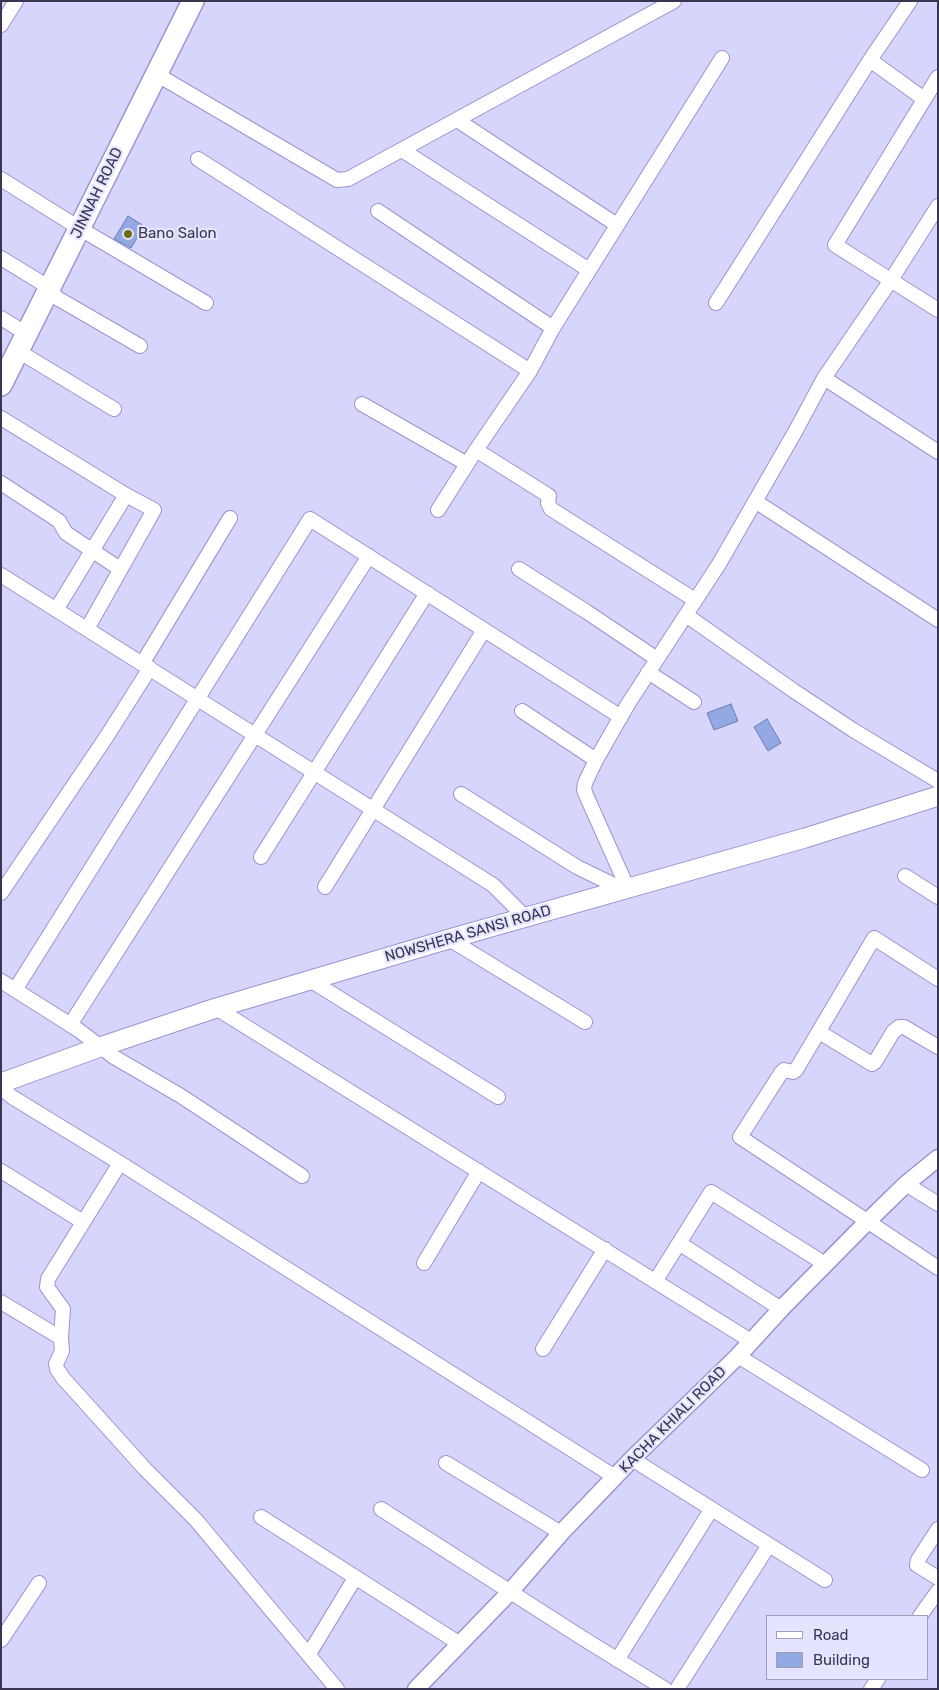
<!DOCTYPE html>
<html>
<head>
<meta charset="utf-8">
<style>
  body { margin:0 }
  #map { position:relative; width:939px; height:1690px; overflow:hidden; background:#d7d5fc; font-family:Rubik,sans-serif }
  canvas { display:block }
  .frame { position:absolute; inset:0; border:2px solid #383650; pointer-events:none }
  .legend { position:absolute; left:766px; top:1615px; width:162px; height:65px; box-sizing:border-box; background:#e5e4fe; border:1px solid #a09eb8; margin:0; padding:6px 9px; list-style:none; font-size:15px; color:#383650 }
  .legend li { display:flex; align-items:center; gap:10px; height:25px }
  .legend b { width:25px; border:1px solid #a09eb8 }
</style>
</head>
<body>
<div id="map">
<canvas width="939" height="1690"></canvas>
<div class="frame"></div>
<ul class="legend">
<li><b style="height:6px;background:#fff"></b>Road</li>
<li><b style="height:14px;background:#93a9e4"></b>Building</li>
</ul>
</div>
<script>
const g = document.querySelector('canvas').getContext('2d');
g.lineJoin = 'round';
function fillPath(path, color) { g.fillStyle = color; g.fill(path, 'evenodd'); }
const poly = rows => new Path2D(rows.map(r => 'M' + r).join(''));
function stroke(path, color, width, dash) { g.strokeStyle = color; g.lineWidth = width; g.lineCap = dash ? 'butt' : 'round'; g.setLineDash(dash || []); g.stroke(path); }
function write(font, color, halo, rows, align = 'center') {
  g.font = font + ' Rubik,sans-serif'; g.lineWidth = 4.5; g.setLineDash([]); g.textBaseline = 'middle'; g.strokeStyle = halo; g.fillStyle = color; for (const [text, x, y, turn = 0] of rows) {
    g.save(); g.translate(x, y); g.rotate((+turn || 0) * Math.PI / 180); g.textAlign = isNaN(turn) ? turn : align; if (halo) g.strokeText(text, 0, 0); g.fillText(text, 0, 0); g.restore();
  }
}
const building = poly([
  [128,216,144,226,131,248,114,239,128,216],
  [731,704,738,721,714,730,707,713,731,704],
  [767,719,781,743,768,751,754,727,767,719]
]);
const minor = poly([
  [1,25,16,1],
  [870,60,924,99],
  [156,74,337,180,348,179,674,1],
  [938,77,835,245,938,310],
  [457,120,617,225],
  [402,150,589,270],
  [198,159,530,371],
  [1,179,79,228,206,303],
  [378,211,553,328],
  [1,258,50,288,52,293,57,298,140,346],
  [716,303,870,60,910,1],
  [1,318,27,334],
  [18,351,114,409],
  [824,378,938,452],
  [362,404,467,464],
  [1,418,126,495,154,510,87,629],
  [476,450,546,494,549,496,548,503,551,509,695,600],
  [1,483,59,521,66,533,120,569],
  [755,501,938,620],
  [438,510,476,450,530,371,553,328,722,58],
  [519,569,587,612,657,659],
  [1,575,493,885,525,917],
  [56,610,126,495],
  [686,615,794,691,853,730,938,781],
  [142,664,230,518],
  [648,672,694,702],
  [522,711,596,760],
  [461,794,577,867,614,885,627,889],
  [261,857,427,593],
  [905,876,938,897],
  [325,887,484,630],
  [628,889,586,795,584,790,585,783,596,760,628,704,719,564,795,432,824,378,891,280,938,206],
  [1,893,107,736,150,668],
  [449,939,585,1022],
  [938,979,874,938,796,1070,793,1072,784,1070,781,1073,740,1137,938,1268],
  [310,980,498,1097],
  [1,981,77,1029,114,1057,181,1096,302,1176],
  [15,990,310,519,621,717],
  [216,1008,751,1341],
  [70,1025,369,556],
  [819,1032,872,1064,875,1062,893,1032,899,1027,904,1027,938,1047],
  [1,1083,5,1091,12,1097,120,1163,615,1477],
  [1,1171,83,1222],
  [906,1184,938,1204],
  [679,1243,781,1309],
  [424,1263,479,1171],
  [656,1280,711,1192,825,1264],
  [1,1302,61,1338,62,1351,56,1364,57,1369,63,1378,145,1469,196,1520,337,1689],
  [61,1338,63,1309,47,1287,48,1279,120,1163],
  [543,1349,605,1249],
  [738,1356,922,1470],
  [632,1459,825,1580],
  [446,1463,561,1533],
  [381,1509,584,1639,665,1689],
  [261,1517,460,1644],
  [938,1529,918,1560,917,1565,938,1578],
  [920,1616,938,1591],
  [1,1640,39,1583],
  [309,1654,355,1578],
  [617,1660,711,1510],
  [677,1689,769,1545],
  [871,1689,878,1679]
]);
const tertiary = poly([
  [416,1689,510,1592,561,1533,632,1459,738,1356,781,1309,868,1221,906,1184,938,1158]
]);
const secondary = poly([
  [1,1083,100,1047,216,1008,449,939,805,838,938,796]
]);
const primary = poly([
  [1,385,193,1]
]);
const markers = [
  [128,234,5,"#6f6e0e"]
];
const streetNames = [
  ["JINNAH ROAD",97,193,-64],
  ["NOWSHERA SANSI ROAD",468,934,-16],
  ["KACHA KHIALI ROAD",673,1420,-45]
];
const poiNames = [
  ["Bano Salon",138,234]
];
fillPath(building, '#93a9e4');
stroke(building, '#697db5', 1);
stroke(minor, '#9a94d2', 16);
stroke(tertiary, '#9a94d2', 19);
stroke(secondary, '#9a94d2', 21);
stroke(primary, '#9a94d2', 24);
stroke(minor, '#fff', 14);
stroke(tertiary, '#fff', 16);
stroke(secondary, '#fff', 19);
stroke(primary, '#fff', 21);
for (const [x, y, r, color] of markers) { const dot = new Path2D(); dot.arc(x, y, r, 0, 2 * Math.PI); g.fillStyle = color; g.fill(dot); stroke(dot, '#e5e4fe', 2); }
write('15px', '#383650', '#e5e4fe', streetNames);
write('15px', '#383650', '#e5e4fe', poiNames, 'left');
</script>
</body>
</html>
